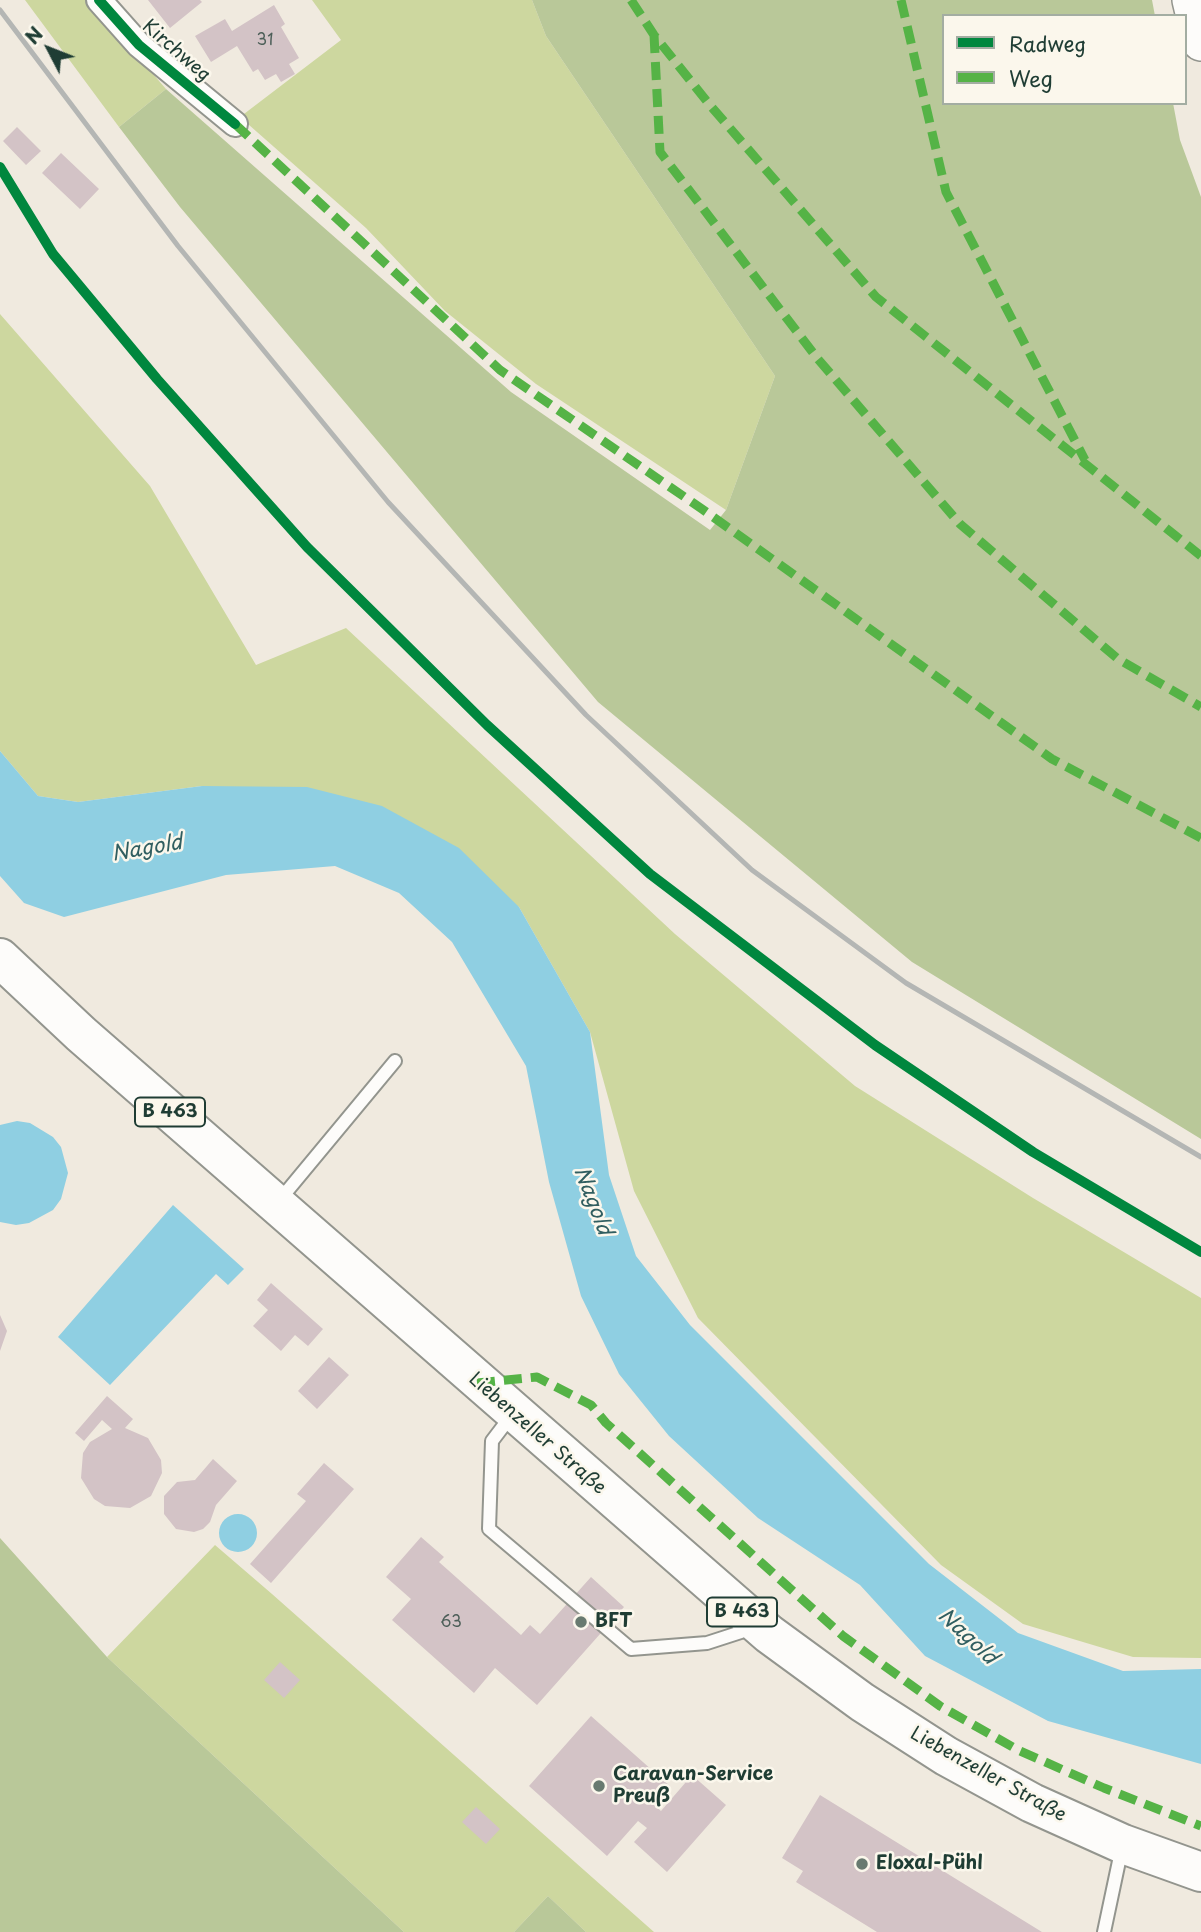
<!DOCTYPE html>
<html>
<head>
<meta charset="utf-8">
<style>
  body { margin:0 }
  #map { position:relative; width:1201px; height:1932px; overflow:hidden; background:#f0eadf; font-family:"Playpen Sans",sans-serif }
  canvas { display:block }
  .legend { position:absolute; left:942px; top:14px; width:245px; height:91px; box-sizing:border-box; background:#fbf7ec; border:2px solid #a3ada2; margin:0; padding:9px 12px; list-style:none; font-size:21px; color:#1f3d34 }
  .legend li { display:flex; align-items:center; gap:14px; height:35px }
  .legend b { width:35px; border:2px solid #a3ada2 }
  .north { position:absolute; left:14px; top:14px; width:70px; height:70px; -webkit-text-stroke:5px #fbf7ec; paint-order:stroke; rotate:312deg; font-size:19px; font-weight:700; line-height:28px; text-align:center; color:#1f3d34 }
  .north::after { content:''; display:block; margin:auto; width:24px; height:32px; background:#1f3d34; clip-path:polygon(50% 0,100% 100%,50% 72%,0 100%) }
</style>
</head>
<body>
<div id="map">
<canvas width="1201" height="1932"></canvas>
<ul class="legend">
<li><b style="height:9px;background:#00873e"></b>Radweg</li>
<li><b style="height:9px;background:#55b346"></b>Weg</li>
</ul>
<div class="north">N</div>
</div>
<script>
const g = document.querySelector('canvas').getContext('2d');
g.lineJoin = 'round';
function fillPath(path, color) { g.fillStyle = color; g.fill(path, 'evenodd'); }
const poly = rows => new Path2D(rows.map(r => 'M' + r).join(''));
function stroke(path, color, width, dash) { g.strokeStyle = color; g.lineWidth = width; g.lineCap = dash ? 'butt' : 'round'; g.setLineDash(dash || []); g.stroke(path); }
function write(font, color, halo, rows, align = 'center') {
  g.font = font + ' "Playpen Sans",sans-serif'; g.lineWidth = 5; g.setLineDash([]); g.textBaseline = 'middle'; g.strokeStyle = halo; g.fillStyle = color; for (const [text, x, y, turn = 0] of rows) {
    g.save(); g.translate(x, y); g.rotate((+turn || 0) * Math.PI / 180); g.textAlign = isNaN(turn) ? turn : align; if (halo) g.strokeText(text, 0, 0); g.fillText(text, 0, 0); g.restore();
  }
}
const green = poly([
  [25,0,89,0,166,89,119,127],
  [312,0,532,0,546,36,775,376,726,510,536,384,445,311,366,228,240,117,341,40],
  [0,314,150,486,256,665,346,628,675,934,855,1086,1033,1198,1201,1298,1201,1658,1133,1657,1023,1624,941,1565,698,1318,634,1191,590,1032,519,907,202,786,78,802,38,796,0,751],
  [215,1545,272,1594,654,1932,586,1932,548,1896,514,1932,404,1932,107,1657]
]);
const forest = poly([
  [532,0,1152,0,1155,16,944,16,944,103,1173,103,1180,140,1201,197,1201,1139,912,962,598,702,180,207,119,127,166,89,511,392,710,530,726,510,775,376,546,36],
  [0,1538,107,1657,404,1932,0,1932],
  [548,1896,586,1932,514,1932]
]);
const water = poly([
  [0,751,38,796,78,802,202,786,307,787,382,806,459,848,519,907,590,1032,609,1175,636,1256,690,1325,929,1564,1018,1633,1123,1671,1201,1669,1201,1764,1048,1721,925,1656,860,1585,758,1518,669,1436,619,1374,581,1296,549,1182,526,1066,452,942,399,893,335,866,226,875,64,917,24,903,0,876],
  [17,1121,30,1123,53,1137,61,1147,68,1173,61,1199,53,1210,29,1223,16,1225,0,1222,0,1125],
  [173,1205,244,1269,228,1285,216,1274,110,1385,58,1337],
  '219 1533a19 19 0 1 1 38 0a19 19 0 1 1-38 0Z'
]);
const building = poly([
  [148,0,200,0,202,2,170,28],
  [274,5,285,24,281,27,299,58,289,64,295,74,281,82,276,74,265,80,258,69,253,72,237,46,211,62,195,36,225,19,232,31],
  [17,127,41,151,26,165,3,141],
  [61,153,99,189,80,209,42,173],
  [271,1283,323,1329,308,1346,295,1335,281,1351,253,1326,268,1310,257,1300],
  [0,1315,7,1331,0,1351],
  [329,1357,349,1375,317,1409,298,1391],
  [107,1396,133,1419,125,1428,148,1438,161,1460,162,1473,151,1496,130,1508,105,1506,94,1499,81,1478,83,1453,90,1442,112,1429,102,1420,84,1441,75,1433],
  [213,1459,237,1481,216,1505,210,1522,203,1529,194,1532,176,1529,164,1514,164,1496,177,1482,195,1480],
  [324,1463,354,1489,271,1583,250,1564,306,1501,297,1494],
  [421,1537,444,1557,439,1562,521,1635,530,1625,540,1634,591,1577,624,1607,537,1705,495,1668,474,1693,392,1620,411,1599,386,1577],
  [280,1662,300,1680,284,1698,264,1680],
  [591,1716,670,1786,653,1804,661,1811,692,1775,726,1805,667,1872,634,1842,647,1828,638,1821,607,1856,529,1786],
  [820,1795,1042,1932,877,1932,796,1882,803,1871,782,1858],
  [476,1807,500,1829,486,1844,462,1822]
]);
const lane = poly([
  [278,1202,395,1061],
  [511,1416,492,1441,489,1529,631,1649,707,1643,741,1632,749,1623],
  [1104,1932,1122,1847]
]);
const street = poly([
  [99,0,139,45,235,124]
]);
const secondary = poly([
  [1191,0,1201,42]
]);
const primary = poly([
  [0,958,81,1034,769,1634,862,1702,946,1756,1032,1803,1123,1844,1201,1872]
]);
const rail = poly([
  [0,10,178,246,388,502,586,715,752,870,906,983,1201,1157]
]);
const quiet = poly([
  [631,0,654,35,709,104,876,297,1201,556],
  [901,0,946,192,1085,460],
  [654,35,660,152,817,358,960,524,1118,659,1201,707],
  [235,124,500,370,702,509,1052,759,1201,838],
  [477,1383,537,1377,591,1405,606,1423,843,1636,940,1706,1018,1750,1104,1788,1201,1826]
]);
const cycleway = poly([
  [99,0,139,45,235,124],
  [0,167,53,254,157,379,307,547,487,725,650,874,875,1045,1033,1152,1201,1252]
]);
const markers = [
  [581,1622,7,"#687a70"],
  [599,1786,7,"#687a70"],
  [862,1864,7,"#687a70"]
];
const numberNames = [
  ["31",265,41],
  ["63",451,1623]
];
const shields = [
  [170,1112,70],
  [742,1612,70]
];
const shieldNames = [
  ["B 463",170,1112],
  ["B 463",742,1612]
];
const streetNames = [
  ["Kirchweg",176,51,41],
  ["Liebenzeller Straße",537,1434,41],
  ["Liebenzeller Straße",988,1775,29]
];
const poiNames = [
  ["BFT",595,1622],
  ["Caravan-Service",613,1775],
  ["Preuß",613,1797],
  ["Eloxal-Pühl",876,1864]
];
const waterNames = [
  ["Nagold",147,849,-10],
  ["Nagold",592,1201,69],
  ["Nagold",967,1637,43]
];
fillPath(green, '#cdd79f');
fillPath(forest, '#b9c899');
fillPath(water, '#8fcfe2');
fillPath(building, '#d3c3c6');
stroke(lane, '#93958e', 16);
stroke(street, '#93958e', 28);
stroke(secondary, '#93958e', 40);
stroke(primary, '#93958e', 42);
stroke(lane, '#fdfcfa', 12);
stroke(street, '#fdfcfa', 24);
stroke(secondary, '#fdfcfa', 37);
stroke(primary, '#fdfcfa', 38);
stroke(rail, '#b4b6b4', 5);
stroke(quiet, '#55b346', 9, [18, 9]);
stroke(cycleway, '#00873e', 10);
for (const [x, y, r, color] of markers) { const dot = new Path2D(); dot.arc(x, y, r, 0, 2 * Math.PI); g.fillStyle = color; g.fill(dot); stroke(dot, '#fbf7ec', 2.5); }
write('16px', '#4c5e58', null, numberNames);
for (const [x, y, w] of shields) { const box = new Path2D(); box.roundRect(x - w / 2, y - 14.5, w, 29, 5); g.fillStyle = '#fbf7ec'; g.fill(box); stroke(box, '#1f3d34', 2); }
write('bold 18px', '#1f3d34', null, shieldNames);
write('19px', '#1f3d34', '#fbf7ec', streetNames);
write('bold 19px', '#1f3d34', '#fbf7ec', poiNames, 'left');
write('italic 21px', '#305e60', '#fbf7ec', waterNames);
</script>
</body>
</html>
